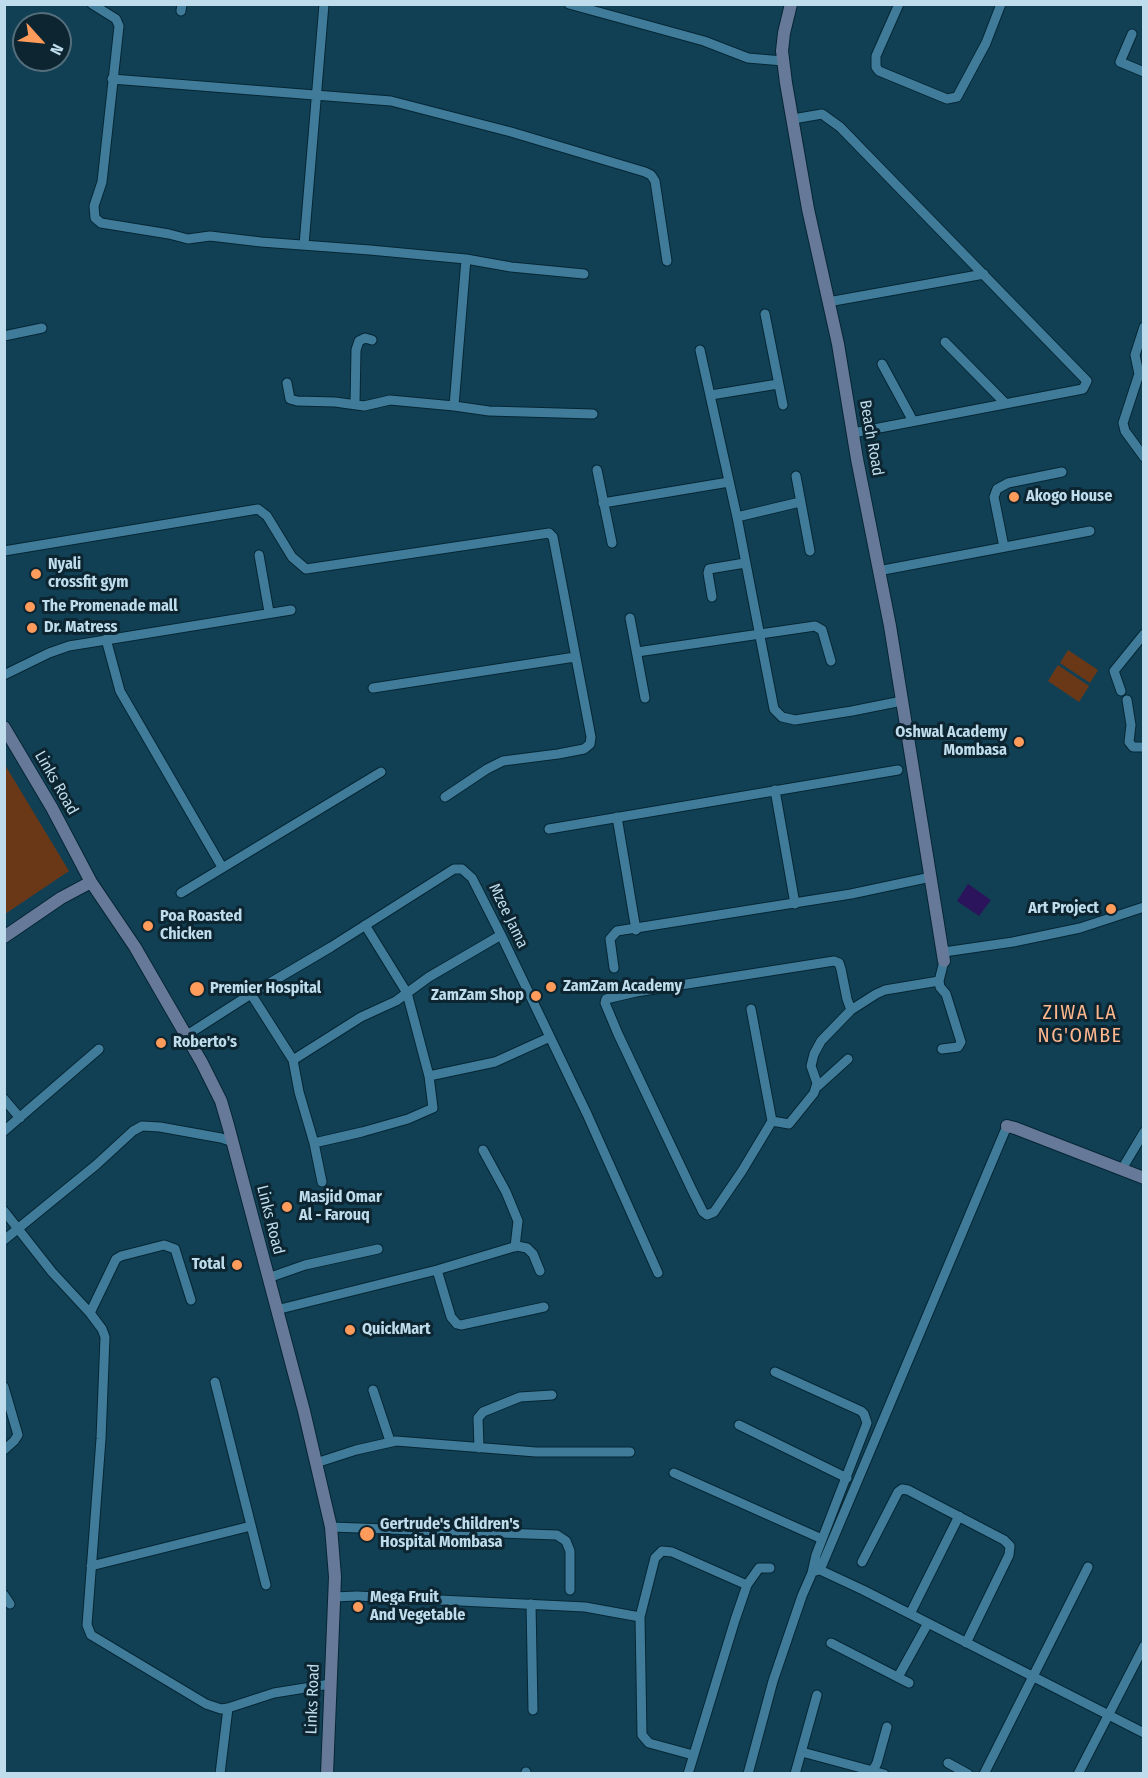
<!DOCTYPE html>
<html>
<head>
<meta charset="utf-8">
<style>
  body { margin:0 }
  #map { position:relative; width:1148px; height:1778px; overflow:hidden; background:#114055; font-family:"Fira Sans Condensed",sans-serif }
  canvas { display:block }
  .frame { position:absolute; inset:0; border:6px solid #bfdcec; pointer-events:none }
  .north { position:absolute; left:12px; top:12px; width:60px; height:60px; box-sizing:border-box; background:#0c2531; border:2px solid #546e7c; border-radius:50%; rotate:117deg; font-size:16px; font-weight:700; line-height:24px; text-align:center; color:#bfdcec }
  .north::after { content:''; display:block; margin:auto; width:21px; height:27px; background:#ff9b5b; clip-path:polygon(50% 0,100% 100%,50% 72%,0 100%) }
</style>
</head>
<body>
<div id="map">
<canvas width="1148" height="1778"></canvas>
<div class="frame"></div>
<div class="north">N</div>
</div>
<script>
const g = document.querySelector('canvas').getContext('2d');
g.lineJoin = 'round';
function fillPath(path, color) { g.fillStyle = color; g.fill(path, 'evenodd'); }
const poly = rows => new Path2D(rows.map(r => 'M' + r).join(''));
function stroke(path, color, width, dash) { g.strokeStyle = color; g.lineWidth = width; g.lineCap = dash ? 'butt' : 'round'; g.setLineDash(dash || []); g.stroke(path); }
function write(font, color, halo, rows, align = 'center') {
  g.font = font + ' "Fira Sans Condensed",sans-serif'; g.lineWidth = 6; g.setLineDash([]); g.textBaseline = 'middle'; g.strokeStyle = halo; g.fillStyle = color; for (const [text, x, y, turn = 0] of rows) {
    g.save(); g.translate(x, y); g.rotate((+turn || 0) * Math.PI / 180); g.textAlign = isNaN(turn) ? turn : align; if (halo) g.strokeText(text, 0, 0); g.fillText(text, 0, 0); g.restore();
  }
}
const green = poly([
  [1068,650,1098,670,1090,683,1060,663],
  [1058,665,1089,686,1079,702,1048,681],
  [5,765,69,871,5,914,4,914]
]);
const water = poly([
  [968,884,991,900,979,916,957,901]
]);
const street = poly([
  [92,4,116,19,119,26,102,182,94,206,95,218,101,223,169,234,188,239,210,236,261,242,370,250,466,259,511,267,584,274],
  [569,4,704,41,748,58,783,61],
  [899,4,876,56,876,67,879,71,947,99,957,97,986,43,1001,4],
  [181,11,182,4],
  [1132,34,1120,62,1144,72],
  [112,79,391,101,511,132,645,172,651,175,655,181,667,261],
  [793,119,822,114,840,127,1087,381,1083,389,853,433],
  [304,245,324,4],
  [466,259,454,406,489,411,593,414],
  [828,302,984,274],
  [765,314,783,405],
  [1144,327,1135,355,1139,374,1123,423,1125,431,1144,457],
  [4,336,42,328],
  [945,342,1005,403],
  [700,350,737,517,774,709,782,717,795,720,852,711,902,701],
  [882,364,913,421],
  [287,383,290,399,297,401,335,402,364,406,390,400,454,406],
  [711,395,778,384],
  [355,404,356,350,359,341,365,338,372,340],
  [597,470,612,543],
  [796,476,810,551],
  [603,503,729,482],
  [737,517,800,502],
  [1004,547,994,497,997,489,1008,483,1062,472],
  [4,551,258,509,267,516,292,557,306,569,549,533,553,537,562,584,591,737,590,744,584,749,558,754,503,761,487,769,445,797],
  [259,555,269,612],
  [878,571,1090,531],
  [712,597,708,573,709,569,745,563],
  [630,618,645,698],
  [106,639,120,691,222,867],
  [637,652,815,626,822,630,831,661],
  [4,675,49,653,69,646,291,610],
  [373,688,575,657],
  [1121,691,1114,671,1144,634],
  [1127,700,1131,725,1129,742,1133,747,1144,747],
  [775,790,795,904],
  [617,817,636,930],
  [549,829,898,770],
  [181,893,381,772],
  [944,952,1013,942,1080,928,1144,907],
  [614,968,610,939,617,931,851,894,931,877],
  [939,981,940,987,946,994,961,1042,958,1047,942,1049],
  [251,994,293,1060,299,1092,314,1143,322,1182],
  [751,1009,772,1121,742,1171,714,1212,707,1215,703,1212,692,1190,618,1034,605,1003,606,999,636,992,834,961,839,963,841,969,847,999,851,1010],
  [187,1035,251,994,331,947,454,869,462,869,472,878,501,935,587,1114,658,1273],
  [293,1060,361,1017,396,1001,429,977,501,935],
  [429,1076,495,1062,548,1038],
  [817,1087,848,1059],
  [4,1099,20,1118],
  [772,1121,789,1124,814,1093,817,1083,811,1066,814,1054,821,1041,851,1010,876,994,885,990,939,981,944,961],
  [4,1131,99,1049],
  [314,1143,362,1132,408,1119,433,1108,429,1076,407,993,365,925],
  [483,1150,506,1192,518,1221,515,1247],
  [1122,1169,1144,1132],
  [4,1211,52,1272,90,1313,102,1329,105,1337,101,1439,87,1625,91,1635,206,1704,221,1709,228,1708,274,1693,330,1684],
  [4,1240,96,1165,133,1131,142,1126,160,1127,221,1138,233,1142],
  [437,1270,451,1317,457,1324,461,1325,544,1307],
  [268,1278,305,1265,378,1249],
  [276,1310,437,1270,517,1246,527,1248,533,1254,540,1271],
  [90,1313,116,1259,121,1256,164,1245,175,1249,191,1300],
  [215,1382,266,1585],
  [4,1387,18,1435,14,1441,4,1450],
  [373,1390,390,1441],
  [739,1425,847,1478],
  [479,1448,478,1418,483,1412,520,1397,552,1395],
  [316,1463,356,1450,396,1441,536,1452,630,1452],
  [674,1473,822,1539],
  [331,1527,557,1535,566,1541,570,1551,570,1590],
  [862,1562,898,1492,902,1489,908,1490,1004,1540,1010,1546,1009,1555,966,1643],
  [91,1566,251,1526],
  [820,1570,1007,1126],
  [816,1571,820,1570,863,1590,1144,1733],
  [4,1595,10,1604],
  [334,1597,357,1596,585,1607,640,1617],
  [531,1604,533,1710],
  [910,1614,959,1516],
  [831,1643,909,1683],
  [898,1677,928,1623],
  [802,1752,884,1774],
  [693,1755,649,1743,642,1735,640,1617,655,1558,662,1551,672,1552,747,1585],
  [948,1763,968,1774],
  [220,1774,228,1708],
  [526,1774,526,1772],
  [688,1774,735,1620,747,1585,759,1568,770,1568],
  [748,1774,773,1681,802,1596,812,1573,816,1555,867,1423,864,1414,861,1411,775,1372],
  [795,1774,817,1695],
  [871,1774,877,1763,887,1727],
  [984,1774,1088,1567],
  [1078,1774,1144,1646]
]);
const secondary = poly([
  [791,4,784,33,782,51,786,83,808,209,838,344,857,459,890,626,944,961],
  [4,727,52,808,91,882,135,947,202,1063,221,1101,228,1125,304,1411,331,1527,335,1577,327,1774],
  [4,937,61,898,91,882],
  [1007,1126,1015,1128,1144,1178]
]);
const markers = [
  [1014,497,6,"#ff9b5b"],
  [36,574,6,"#ff9b5b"],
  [30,607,6,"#ff9b5b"],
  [32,628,6,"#ff9b5b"],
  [1019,742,6,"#ff9b5b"],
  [1111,909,6,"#ff9b5b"],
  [148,926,6,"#ff9b5b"],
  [551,987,6,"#ff9b5b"],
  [197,989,8,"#ff9b5b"],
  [536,996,6,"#ff9b5b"],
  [161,1043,6,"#ff9b5b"],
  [287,1207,6,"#ff9b5b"],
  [237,1265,6,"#ff9b5b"],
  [350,1330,6,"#ff9b5b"],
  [367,1534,8,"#ff9b5b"],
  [358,1607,6,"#ff9b5b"]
];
const streetNames = [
  ["Beach Road",871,438,80],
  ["Links Road",56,783,60],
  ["Mzee Jama",508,916,64],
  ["Links Road",270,1220,76],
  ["Links Road",313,1699,-88]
];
const poiNames = [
  ["Akogo House",1026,497],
  ["Nyali",48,565],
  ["crossfit gym",48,583],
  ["The Promenade mall",42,607],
  ["Dr. Matress",44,628],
  ["Oshwal Academy",1007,733,"right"],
  ["Mombasa",1007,751,"right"],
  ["Art Project",1099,909,"right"],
  ["Poa Roasted",160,917],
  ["Chicken",160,935],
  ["ZamZam Academy",563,987],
  ["Premier Hospital",210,989],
  ["ZamZam Shop",524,996,"right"],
  ["Roberto's",173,1043],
  ["Masjid Omar",299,1198],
  ["Al - Farouq",299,1216],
  ["Total",225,1265,"right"],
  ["QuickMart",362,1330],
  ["Gertrude's Children's",380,1525],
  ["Hospital Mombasa",380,1543],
  ["Mega Fruit",370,1598],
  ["And Vegetable",370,1616]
];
const quarterNames = [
  ["ZIWA LA",1080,1013],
  ["NG'OMBE",1080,1036]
];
fillPath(green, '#6a3817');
fillPath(water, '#2b145b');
stroke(street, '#052634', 11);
stroke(secondary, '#052634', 14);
stroke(street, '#407c99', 9);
stroke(secondary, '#667998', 12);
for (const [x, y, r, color] of markers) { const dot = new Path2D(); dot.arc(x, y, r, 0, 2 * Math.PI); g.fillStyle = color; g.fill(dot); stroke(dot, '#0c2531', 2); }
write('16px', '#bfdcec', '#0c2531', streetNames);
write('bold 16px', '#bfdcec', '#0c2531', poiNames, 'left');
g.letterSpacing = '1.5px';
write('20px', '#ffb88e', '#0c2531', quarterNames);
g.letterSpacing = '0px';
</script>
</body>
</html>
